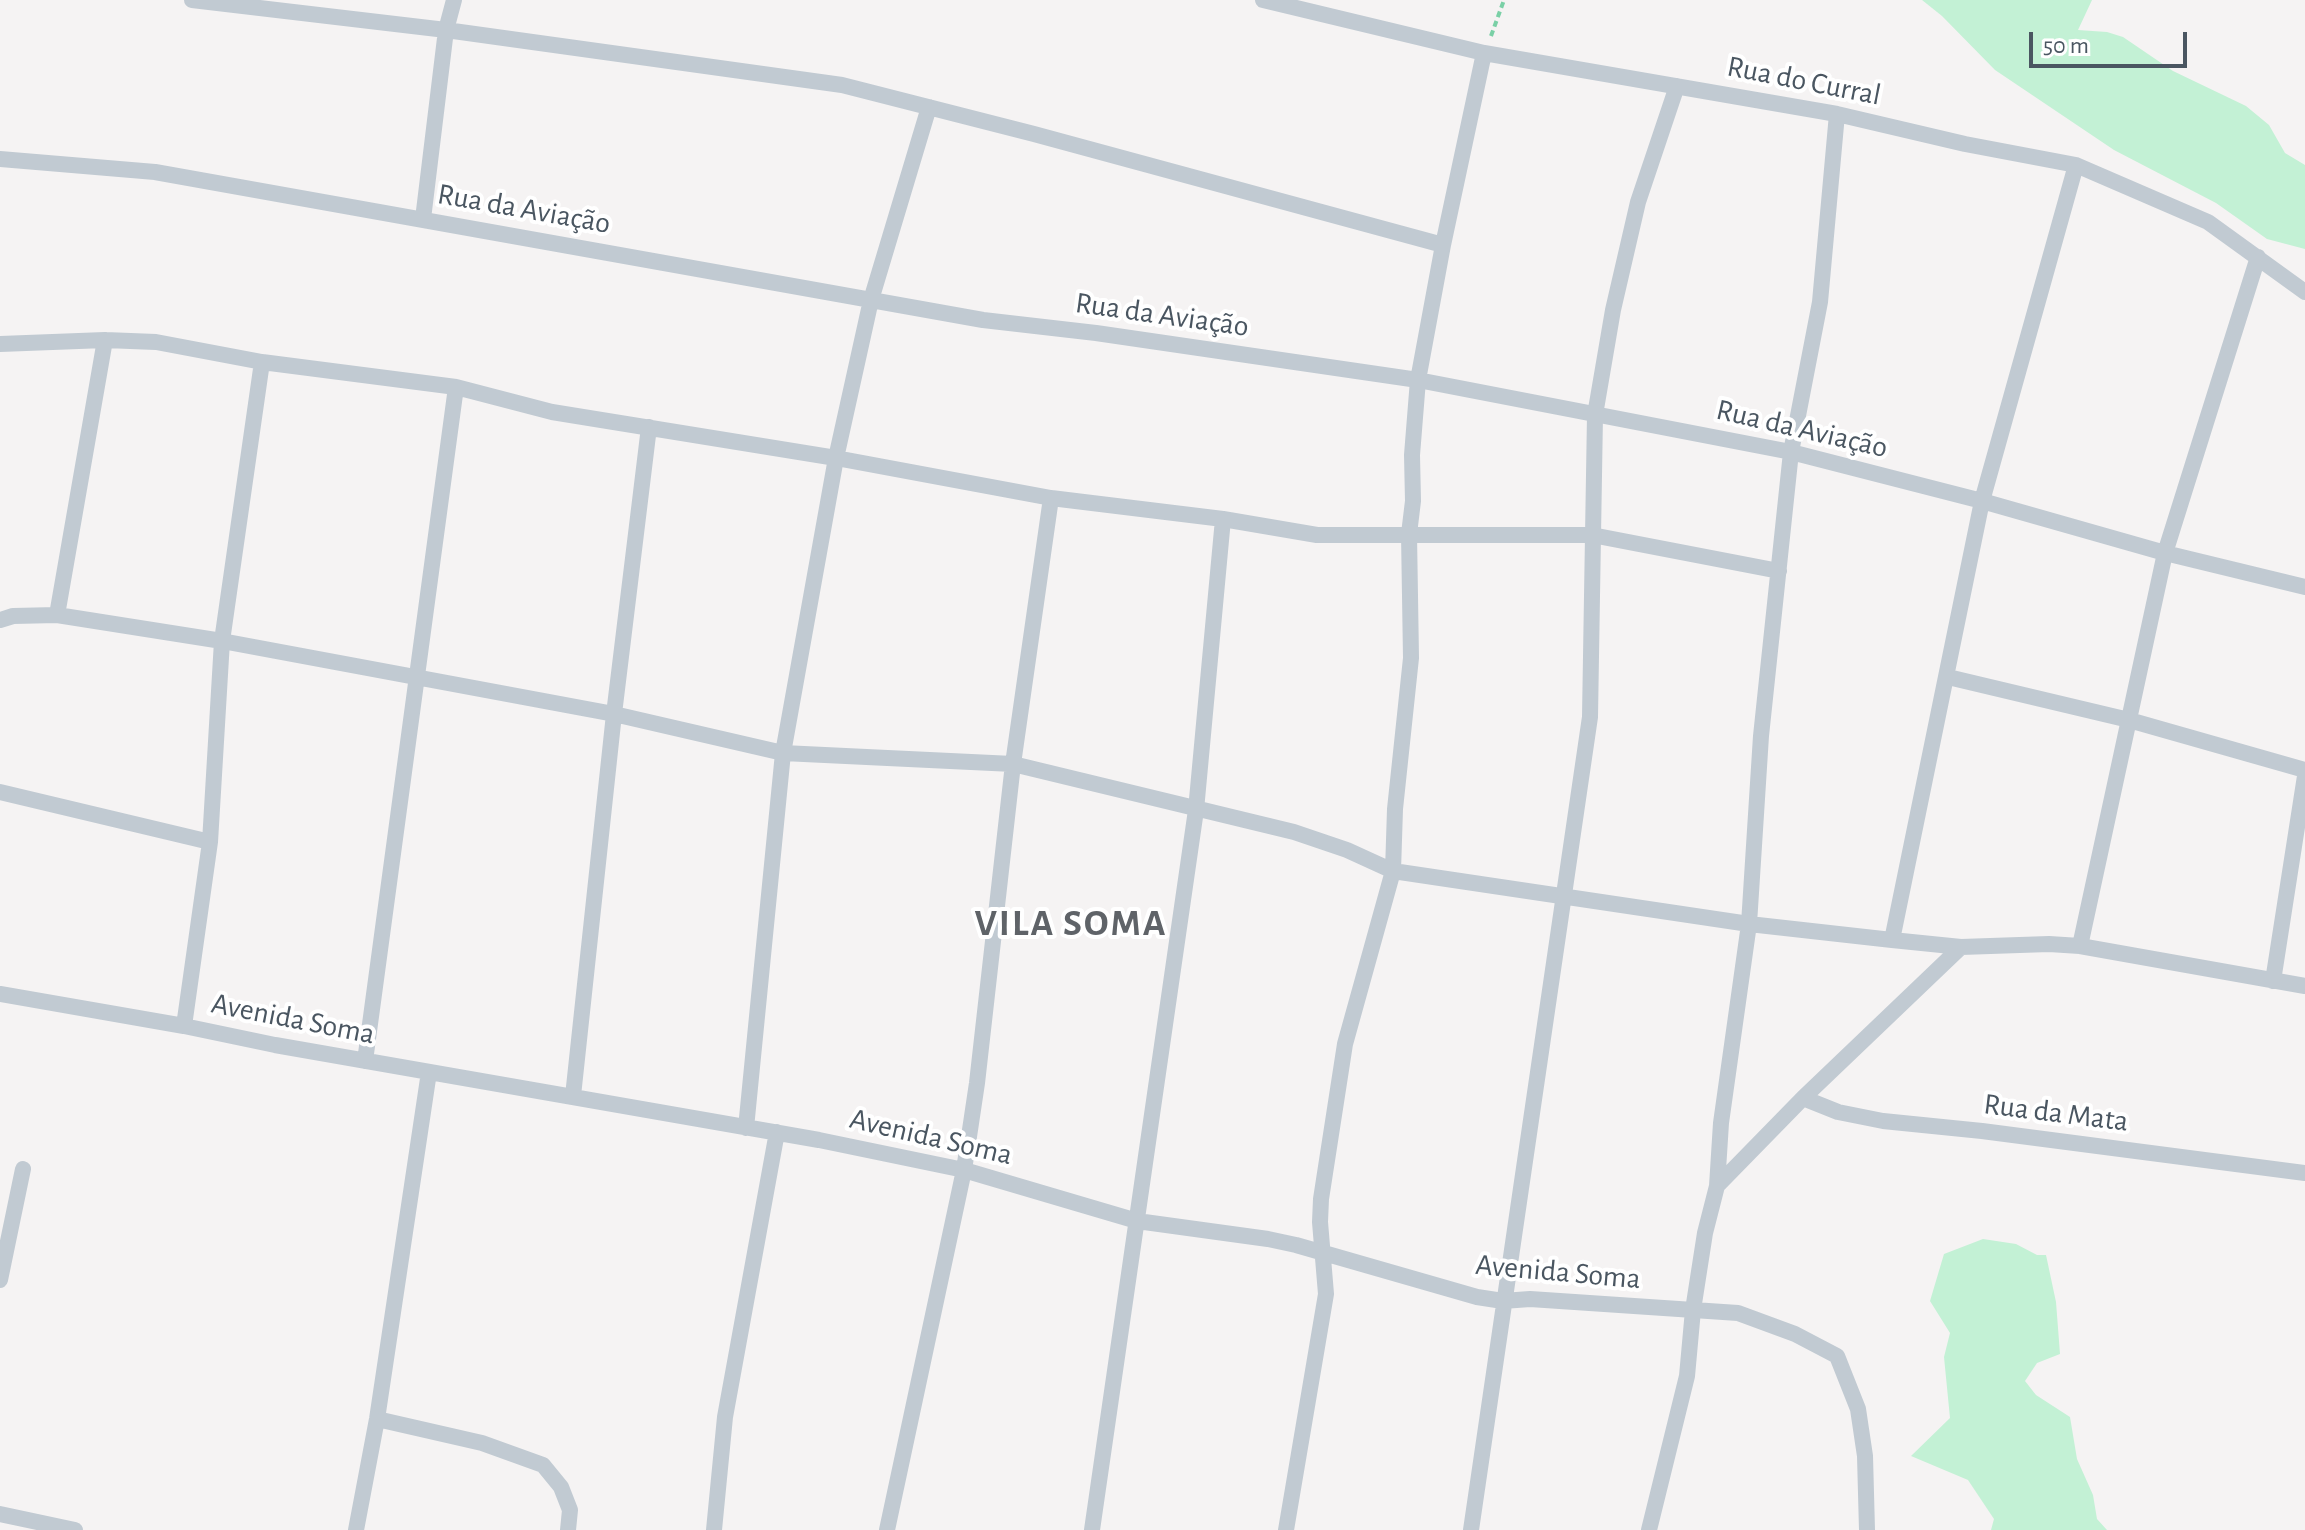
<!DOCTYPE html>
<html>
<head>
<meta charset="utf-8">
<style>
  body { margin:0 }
  #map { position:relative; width:2305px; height:1530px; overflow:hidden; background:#f5f3f3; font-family:"Alegreya Sans",sans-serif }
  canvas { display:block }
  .scale { position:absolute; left:2029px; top:32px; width:158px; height:36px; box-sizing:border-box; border:4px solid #4a5661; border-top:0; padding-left:10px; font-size:24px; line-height:28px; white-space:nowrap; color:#4a5661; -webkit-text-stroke:6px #fff; paint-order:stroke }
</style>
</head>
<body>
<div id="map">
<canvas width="2305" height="1530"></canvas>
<div class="scale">50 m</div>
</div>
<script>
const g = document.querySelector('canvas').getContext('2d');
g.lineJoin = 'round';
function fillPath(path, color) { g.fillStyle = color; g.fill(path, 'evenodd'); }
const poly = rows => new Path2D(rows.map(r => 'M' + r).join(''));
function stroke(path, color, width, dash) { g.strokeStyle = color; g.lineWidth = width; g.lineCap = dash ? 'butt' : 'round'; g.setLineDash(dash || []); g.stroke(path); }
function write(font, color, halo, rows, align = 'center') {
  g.font = font + ' "Alegreya Sans",sans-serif'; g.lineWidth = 8; g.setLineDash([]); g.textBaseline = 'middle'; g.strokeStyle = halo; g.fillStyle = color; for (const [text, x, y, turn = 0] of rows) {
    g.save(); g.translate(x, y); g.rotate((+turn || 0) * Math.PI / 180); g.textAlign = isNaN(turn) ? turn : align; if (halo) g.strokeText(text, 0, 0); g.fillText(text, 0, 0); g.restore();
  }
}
const green = poly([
  [1922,0,2092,0,2078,30,2107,32,2123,37,2173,71,2246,106,2269,125,2285,153,2305,165,2305,249,2267,239,2216,203,2114,150,1995,70,1942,16],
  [1983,1239,2016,1244,2037,1255,2046,1255,2056,1302,2060,1354,2037,1363,2025,1381,2036,1395,2070,1417,2077,1459,2093,1495,2097,1519,2107,1530,1991,1530,1994,1519,1968,1480,1911,1456,1950,1418,1944,1357,1950,1333,1930,1301,1944,1254]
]);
const path = poly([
  [1491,36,1504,0]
]);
const street = poly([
  [192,0,446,30,842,85,1034,134,1443,245],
  [1263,0,1484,53,1837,114,1965,144,2076,165,2208,222,2305,292],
  [0,159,155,172,983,320,1096,333,1418,380,1791,452,1982,501,2165,553,2305,587],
  [423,219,446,30,454,0],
  [0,344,105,340,156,342,262,362,456,387,552,412,836,458,1051,498,1223,519,1317,535,1592,535,1779,571],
  [57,615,105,340],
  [0,620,13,616,57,615,222,641,614,714,783,753,1013,764,1294,832,1347,850,1393,871,1749,924,1892,940,1961,947,2049,944,2080,946,2305,986],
  [1948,677,2129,720,2305,770],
  [0,792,210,842],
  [1892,940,1982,501,2076,165],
  [2080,946,2165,553,2258,257],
  [2273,981,2305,776],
  [0,994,184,1026,275,1045,819,1140,964,1170,1137,1221,1268,1239,1296,1245,1477,1297,1503,1301,1530,1299,1738,1313,1795,1334,1837,1356,1858,1409,1865,1456,1867,1530],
  [184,1026,210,842,222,641,262,362],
  [365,1061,456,387],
  [573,1096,614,714,649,427],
  [1803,1098,1838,1112,1883,1121,1982,1131,2305,1173],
  [746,1128,783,753,836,458,871,300,929,107],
  [1717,1186,1803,1098,1961,947],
  [0,1280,23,1169],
  [377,1419,482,1443,543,1465,561,1487,570,1510,568,1530],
  [0,1514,75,1530],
  [356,1530,377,1419,429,1072],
  [714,1530,725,1417,777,1132],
  [887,1530,964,1170,977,1083,1013,764,1051,498],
  [1092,1530,1196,810,1223,519],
  [1286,1530,1326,1294,1320,1222,1321,1199,1345,1044,1393,871,1395,809,1411,658,1409,534,1413,501,1412,455,1418,380,1443,245,1484,53],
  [1471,1530,1590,717,1595,415,1613,310,1638,202,1677,86],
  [1649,1530,1687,1376,1693,1310,1705,1233,1717,1186,1721,1123,1749,924,1761,736,1791,452,1820,302,1837,114]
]);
const streetNames = [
  ["Rua do Curral",1804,81,11],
  ["Rua da Aviação",524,209,10],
  ["Rua da Aviação",1162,315,8],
  ["Rua da Aviação",1802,429,13],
  ["Avenida Soma",293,1019,11],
  ["Rua da Mata",2056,1113,7],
  ["Avenida Soma",931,1137,13],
  ["Avenida Soma",1558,1272,5]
];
const districtNames = [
  ["VILA SOMA",1071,924]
];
fillPath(green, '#c3f1d5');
stroke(path, '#7ad0a6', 4, [6, 4]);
stroke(street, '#c1cad2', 16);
write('30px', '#4a5661', '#fff', streetNames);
g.letterSpacing = '2px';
write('bold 38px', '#5f6368', '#fff', districtNames);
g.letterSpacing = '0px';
</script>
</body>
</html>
